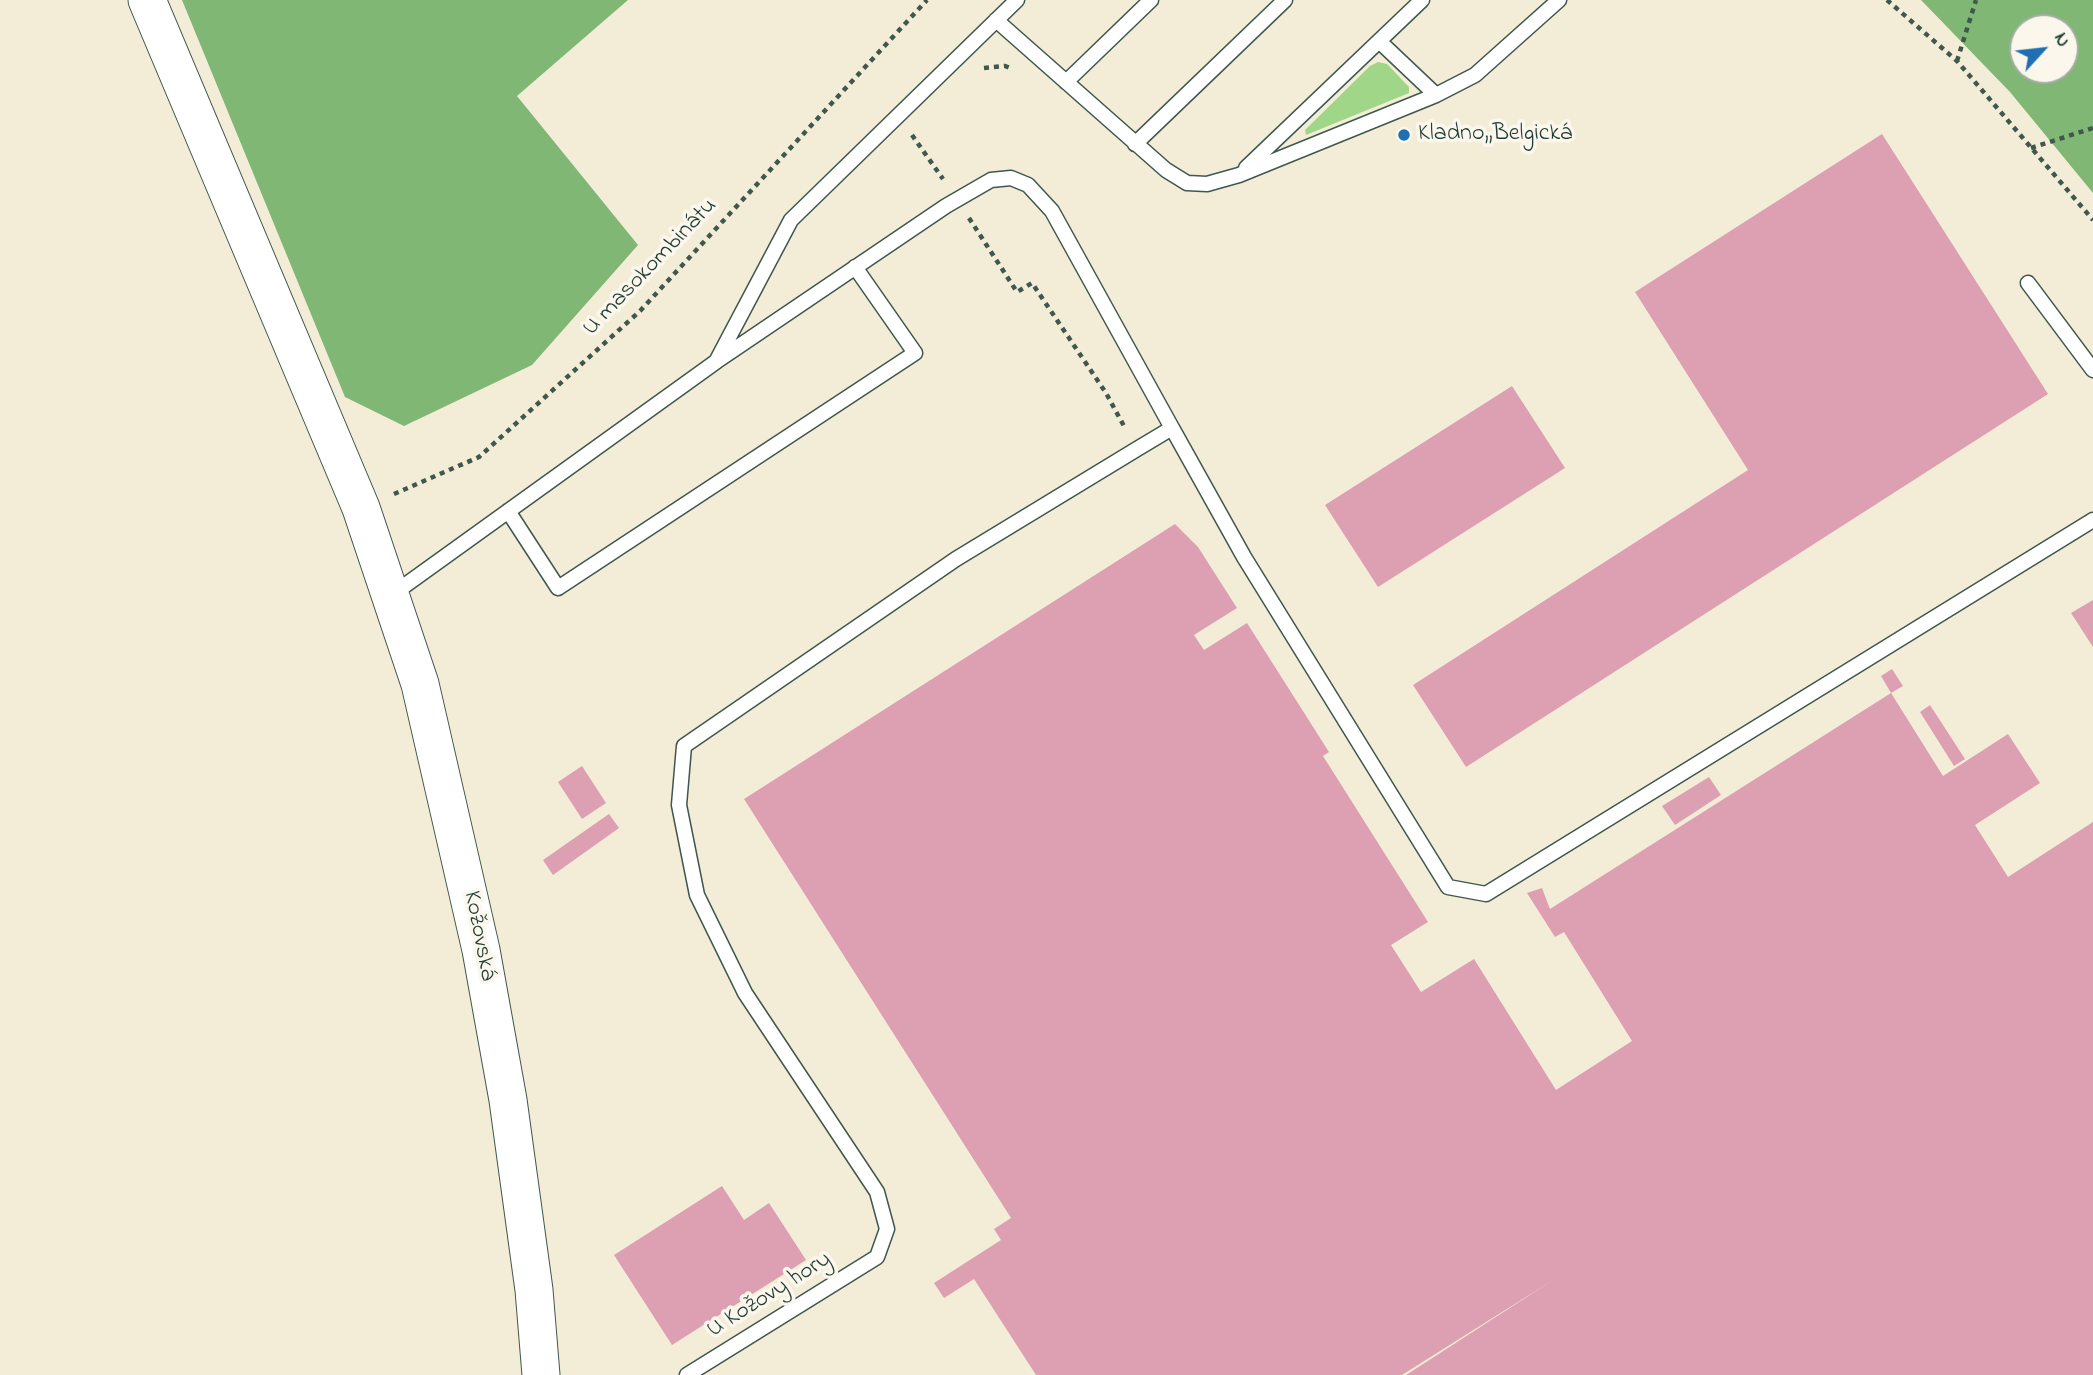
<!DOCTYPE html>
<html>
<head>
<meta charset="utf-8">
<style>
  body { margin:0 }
  #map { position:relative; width:2093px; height:1375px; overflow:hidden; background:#f3edd7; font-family:"Indie Flower",sans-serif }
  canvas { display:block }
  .north { position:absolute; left:2009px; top:14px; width:70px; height:70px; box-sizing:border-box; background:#fbf7ec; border:2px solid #a3ada2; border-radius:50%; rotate:63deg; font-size:19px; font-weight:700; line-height:28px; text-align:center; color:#1f3d34 }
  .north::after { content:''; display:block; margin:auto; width:24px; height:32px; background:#1f6fb2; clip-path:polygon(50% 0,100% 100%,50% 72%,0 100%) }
</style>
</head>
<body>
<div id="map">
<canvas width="2093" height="1375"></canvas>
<div class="north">N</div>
</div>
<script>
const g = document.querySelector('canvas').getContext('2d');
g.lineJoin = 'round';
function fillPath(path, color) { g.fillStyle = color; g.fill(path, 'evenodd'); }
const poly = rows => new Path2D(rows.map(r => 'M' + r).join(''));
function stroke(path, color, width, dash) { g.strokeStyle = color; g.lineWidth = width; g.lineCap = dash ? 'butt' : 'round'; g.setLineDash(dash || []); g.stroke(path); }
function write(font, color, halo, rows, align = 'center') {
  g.font = font + ' "Indie Flower",sans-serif'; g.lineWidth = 7; g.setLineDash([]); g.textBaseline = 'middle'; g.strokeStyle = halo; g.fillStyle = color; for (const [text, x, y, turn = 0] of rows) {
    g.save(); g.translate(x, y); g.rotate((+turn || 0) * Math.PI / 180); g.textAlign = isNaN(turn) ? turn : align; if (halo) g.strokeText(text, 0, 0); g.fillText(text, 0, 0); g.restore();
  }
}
const green = poly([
  [1378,62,1387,64,1409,87,1409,93,1306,135,1305,130,1370,66]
]);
const forest = poly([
  [182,0,628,0,517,96,638,245,532,365,404,426,345,397],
  [1921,0,2093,0,2093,193,2010,92],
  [2065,28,2065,70,2023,70,2023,28]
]);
const building = poly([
  [1882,134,2048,394,1466,767,1413,685,1748,470,1635,292],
  [1512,386,1565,468,1378,587,1325,505],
  [1175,524,1198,547,1237,608,1194,635,1204,650,1247,623,1329,752,1323,756,1428,922,1391,945,1421,992,1474,959,1556,1090,1632,1041,1564,932,1555,937,1527,893,1542,888,1550,909,1891,693,1943,776,2008,734,2040,783,1975,825,2008,877,2093,822,2093,1375,1406,1375,1553,1280,1402,1375,1036,1375,974,1279,944,1298,934,1283,1001,1240,994,1229,1011,1218,744,799],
  [2093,600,2093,647,2071,613],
  [1892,669,1903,686,1891,693,1881,676],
  [1930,705,1965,759,1954,766,1920,712],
  [582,766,606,803,582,819,558,782],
  [1709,777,1721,795,1675,825,1662,806],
  [609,814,619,828,553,875,543,860],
  [722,1186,744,1220,769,1203,806,1260,672,1345,614,1255]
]);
const path = poly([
  [1887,0,1957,61,2093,220],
  [1957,61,1976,0],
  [984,68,1005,66,1013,69],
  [912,135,943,179],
  [2031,148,2093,128],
  [969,218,1017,292,1032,283,1106,393,1125,428],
  [394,494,479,457,640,311,927,0]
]);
const service = poly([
  [996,20,1166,170,1187,183,1207,184,1239,175,1436,95,1475,75,1559,0],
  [1379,41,1436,95],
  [1066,82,1151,0],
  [1135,144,1285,0],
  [1246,168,1422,0],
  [2028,283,2093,370],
  [717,360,791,220,1017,0],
  [508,511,558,588,915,353,855,267],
  [393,594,717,361,946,206,991,180,1011,178,1028,185,1052,211,1172,428],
  [687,1375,877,1257,887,1229,877,1192,745,993,697,895,679,805,684,746,956,559,1137,449,1172,428,1244,557,1448,887,1486,894,2093,520]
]);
const tertiary = poly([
  [147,0,361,508,420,684,481,950,508,1100,534,1290,541,1375]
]);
const markers = [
  [1404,135,7,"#1f6fb2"]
];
const poiNames = [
  ["Kladno,,Belgická",1418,135]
];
const streetNames = [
  ["U masokombinátu",651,268,-46],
  ["Kožovská",478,936,79],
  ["U Kožovy hory",770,1296,-32]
];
fillPath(green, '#a0d688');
fillPath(forest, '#80b774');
fillPath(building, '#dd9fb2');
stroke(service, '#3f574c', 17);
stroke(tertiary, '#3f574c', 39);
stroke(path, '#3f574c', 4.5, [5, 5]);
stroke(service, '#fff', 14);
stroke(tertiary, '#fff', 37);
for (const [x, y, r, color] of markers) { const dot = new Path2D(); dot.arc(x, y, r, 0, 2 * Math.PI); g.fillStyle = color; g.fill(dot); stroke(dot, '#fbf7ec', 2.5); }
write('24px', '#1f3d34', '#fbf7ec', poiNames, 'left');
write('24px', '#1f3d34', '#fbf7ec', streetNames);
</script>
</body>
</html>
